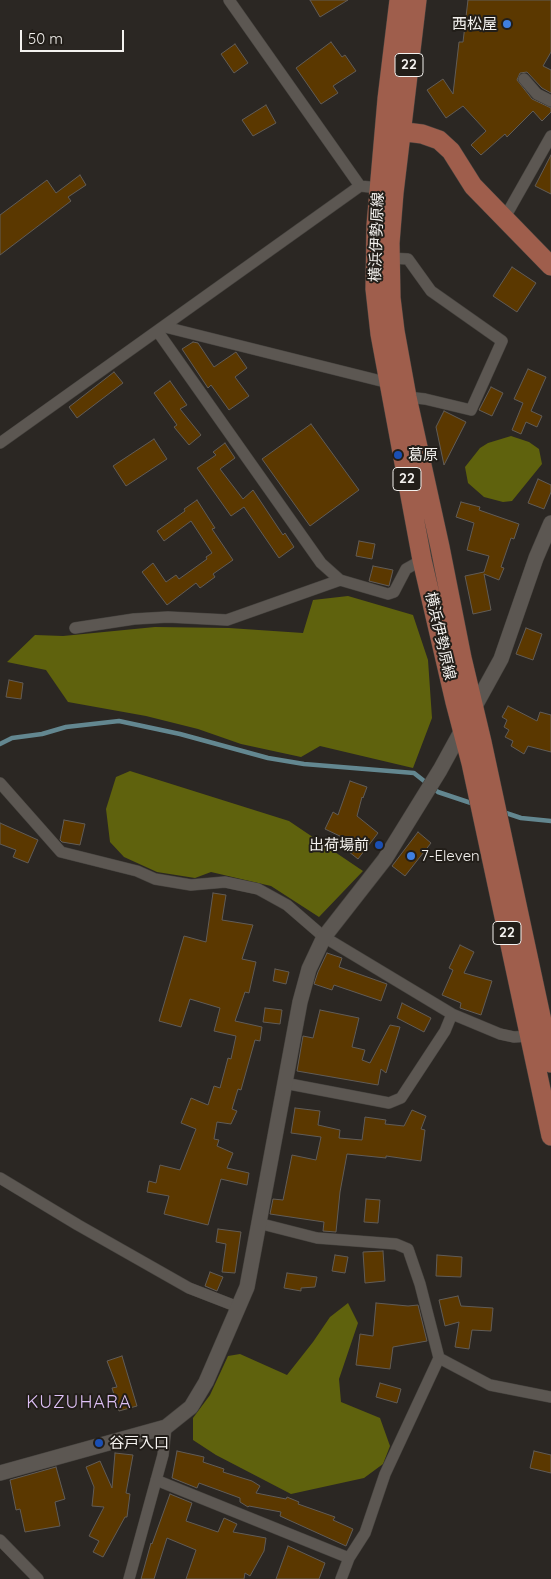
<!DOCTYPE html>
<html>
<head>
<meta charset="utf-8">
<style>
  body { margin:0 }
  #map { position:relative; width:551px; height:1579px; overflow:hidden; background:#2b2723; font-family:Quicksand,sans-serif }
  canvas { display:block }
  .scale { position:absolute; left:20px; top:30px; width:104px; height:22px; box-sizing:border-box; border:2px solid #f4f2ef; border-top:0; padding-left:6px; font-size:15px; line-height:18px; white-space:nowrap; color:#f4f2ef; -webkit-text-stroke:4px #221e19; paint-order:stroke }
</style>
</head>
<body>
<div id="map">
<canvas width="551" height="1579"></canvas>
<div class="scale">50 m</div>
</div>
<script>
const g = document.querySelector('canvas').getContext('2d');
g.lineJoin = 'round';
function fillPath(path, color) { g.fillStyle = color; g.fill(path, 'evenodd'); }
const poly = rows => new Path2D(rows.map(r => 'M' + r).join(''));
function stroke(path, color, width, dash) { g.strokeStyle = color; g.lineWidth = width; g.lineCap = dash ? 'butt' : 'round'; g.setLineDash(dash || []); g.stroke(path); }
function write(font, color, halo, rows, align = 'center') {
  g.font = font + ' Quicksand,"Noto Sans JP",sans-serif'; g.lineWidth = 4; g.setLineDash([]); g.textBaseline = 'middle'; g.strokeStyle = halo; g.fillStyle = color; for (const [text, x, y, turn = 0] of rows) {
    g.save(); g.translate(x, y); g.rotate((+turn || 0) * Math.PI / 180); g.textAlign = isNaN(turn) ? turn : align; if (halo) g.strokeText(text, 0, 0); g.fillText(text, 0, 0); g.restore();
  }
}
const forest = poly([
  [511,436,529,442,539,449,542,464,512,501,503,502,484,497,468,483,465,467,480,448,488,443],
  [348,596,413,615,428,660,432,718,413,768,320,746,301,757,241,744,198,729,146,716,68,702,46,670,7,662,35,635,63,636,155,627,229,628,303,633,313,600],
  [130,771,289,821,363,871,319,917,271,886,211,872,195,878,157,872,124,857,110,842,106,809,116,777],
  [348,1303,358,1323,339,1379,341,1402,380,1418,390,1446,383,1464,364,1478,291,1494,216,1455,193,1440,193,1418,210,1395,228,1356,240,1354,287,1375,313,1342,330,1317]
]);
const stream = poly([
  [0,744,12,738,42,734,66,727,119,721,180,734,268,758,304,764,414,773,438,792,474,804],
  [503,812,521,818,551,821]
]);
const building = poly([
  [310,0,348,0,320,17,310,0],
  [468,0,551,0,551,52,543,66,551,70,551,93,542,88,527,72,520,73,517,80,532,99,551,108,551,112,542,121,533,111,507,137,505,134,481,155,471,145,486,131,463,106,446,118,427,90,443,79,453,94,459,42,463,42,468,0],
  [331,42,342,57,345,55,356,71,333,86,338,93,321,104,296,68,331,42],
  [235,44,248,63,234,73,221,54,235,44],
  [266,105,276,123,253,136,242,120,266,105],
  [551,155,551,194,535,186,551,155],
  [80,175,86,185,68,197,71,201,0,255,0,215,47,180,56,193,80,175],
  [512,267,536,283,517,312,493,296,512,267],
  [193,342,198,343,214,367,236,352,247,368,235,377,249,396,229,410,211,385,208,388,182,349,193,342],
  [528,369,546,377,531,411,542,416,537,427,526,422,521,434,512,430,523,403,514,399,528,369],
  [114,372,123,383,77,418,69,407,114,372],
  [170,381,187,405,180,409,201,435,189,445,174,427,177,425,154,393,170,381],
  [491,387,503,393,492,416,479,410,491,387],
  [444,411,466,422,444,465,436,427,444,411],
  [311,424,359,490,310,526,262,459,311,424],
  [154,439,167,459,126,486,113,466,154,439],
  [225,443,235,458,220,469,243,499,253,490,283,535,285,533,294,547,279,558,244,507,231,516,197,468,216,455,213,452,225,443],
  [538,479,551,485,551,492,544,509,528,503,538,479],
  [197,500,215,528,212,529,233,560,213,574,215,577,200,588,196,583,167,605,142,572,153,563,166,582,176,575,179,579,207,559,206,557,212,553,191,521,164,541,157,531,185,511,184,509,197,500],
  [461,502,480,507,479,510,519,524,514,539,511,538,501,567,504,568,499,580,484,574,491,610,473,614,465,576,484,572,489,556,467,550,474,523,456,517,461,502],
  [359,541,375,544,372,559,356,556,359,541],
  [373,566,393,570,389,586,369,581,373,566],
  [526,628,542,634,533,660,516,654,526,628],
  [9,680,23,683,21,699,6,697,9,680],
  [508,706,537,721,540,712,551,715,551,752,528,746,524,754,511,746,513,741,505,737,509,730,504,727,507,720,502,717,508,706],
  [350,781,367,787,363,798,362,797,357,816,378,833,358,859,339,844,344,838,325,829,333,812,338,815,350,781],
  [64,820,85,824,80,845,62,842,60,840,64,820],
  [0,823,38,840,28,863,13,857,16,850,0,844,0,823],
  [418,832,431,843,405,876,392,866,418,832],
  [213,893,226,895,222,920,253,925,242,959,256,962,249,993,245,992,235,1021,262,1027,260,1041,255,1040,241,1090,238,1089,232,1109,237,1111,231,1124,217,1122,214,1139,219,1140,217,1146,233,1153,227,1168,249,1173,247,1185,221,1179,208,1225,164,1214,169,1196,147,1192,149,1181,156,1183,160,1165,180,1170,196,1129,181,1123,191,1098,208,1105,214,1086,220,1088,228,1058,231,1059,236,1036,214,1031,220,1008,190,999,181,1027,159,1021,184,936,206,942,213,893],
  [460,945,474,952,464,973,492,981,481,1015,460,1008,461,1003,442,995,453,970,449,968,460,945],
  [327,953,342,958,339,967,387,984,381,1001,334,985,332,990,314,984,318,972,327,953],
  [275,969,289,972,286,984,273,981,275,969],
  [402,1003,431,1018,424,1032,397,1018,402,1003],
  [265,1008,282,1010,280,1024,263,1022,265,1008],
  [320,1010,359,1018,352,1047,365,1050,362,1060,370,1063,390,1025,400,1027,386,1073,381,1069,378,1085,297,1071,303,1036,313,1038,320,1010],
  [295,1108,320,1111,318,1125,340,1130,339,1138,362,1140,365,1117,386,1120,385,1124,404,1126,412,1110,426,1116,421,1129,425,1130,421,1161,386,1156,386,1158,347,1154,340,1192,336,1232,323,1231,324,1222,270,1214,273,1199,283,1200,292,1155,316,1160,321,1137,291,1133,295,1108],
  [366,1199,380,1200,378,1223,364,1222,366,1199],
  [218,1229,241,1232,235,1273,222,1272,226,1244,216,1242,218,1229],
  [383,1251,385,1281,365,1283,363,1252,383,1251],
  [335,1255,348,1257,345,1273,332,1271,335,1255],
  [437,1255,462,1257,461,1277,436,1276,437,1255],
  [210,1272,223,1277,217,1291,205,1286,210,1272],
  [287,1273,317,1277,315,1287,301,1288,301,1291,284,1288,287,1273],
  [458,1296,461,1306,493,1308,491,1331,472,1330,469,1349,455,1347,459,1322,445,1326,439,1300,458,1296],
  [376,1303,408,1306,418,1305,427,1341,393,1347,390,1369,356,1365,360,1334,373,1336,376,1303],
  [122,1356,137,1406,119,1411,112,1388,117,1387,107,1361,122,1356],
  [380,1383,401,1389,397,1403,376,1397,380,1383],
  [177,1451,204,1457,203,1462,224,1469,223,1472,252,1481,260,1486,256,1493,286,1499,287,1497,299,1502,298,1504,335,1517,333,1520,353,1529,346,1546,280,1516,281,1512,249,1506,248,1507,240,1502,240,1498,199,1483,197,1488,172,1478,177,1451],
  [534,1451,551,1455,551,1473,530,1468,534,1451],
  [115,1453,133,1455,126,1493,130,1494,127,1517,125,1517,103,1557,93,1552,99,1541,89,1536,104,1507,92,1506,94,1487,86,1467,100,1461,112,1488,115,1453],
  [56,1467,65,1499,55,1502,60,1526,25,1532,20,1509,16,1510,10,1480,56,1467],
  [170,1494,192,1503,186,1521,218,1532,224,1518,237,1524,233,1532,266,1538,264,1551,250,1576,245,1573,244,1579,186,1579,196,1550,167,1538,154,1579,141,1579,151,1543,152,1544,170,1494],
  [288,1546,325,1563,319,1579,276,1579,288,1546]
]);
const minor = poly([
  [229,0,360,186],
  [524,79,537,94,551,101],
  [504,219,551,136],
  [390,258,408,259,431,291,502,341,471,410,425,399,407,397],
  [165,327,381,381,388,379],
  [158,332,321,563,340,580,388,594,394,592,406,569,422,560],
  [0,443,360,186,379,188],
  [75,628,134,619,168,617,227,620,340,580],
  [0,783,61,852,137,871,155,879,191,885,225,882,258,889,287,905,324,937,452,1014,500,1034,514,1037,530,1036],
  [284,1083,389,1103,401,1098,445,1031,452,1014],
  [0,1178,78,1225,189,1288,238,1307],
  [258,1223,317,1238,396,1244,408,1249,420,1284,439,1358,385,1474,365,1533,349,1558,341,1579],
  [439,1358,490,1385,551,1397],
  [156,1480,349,1558],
  [0,1540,38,1579],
  [129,1579,163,1455,166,1427]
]);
const tertiary = poly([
  [0,1473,166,1427,191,1407,206,1382,247,1287,300,1002,309,969,324,937,385,859,440,770,474,708,501,659,536,558,551,523]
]);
const primary = poly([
  [399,0,387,99,376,225,375,289,380,334,422,560,455,702,471,763,551,1136],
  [417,0,394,193,390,243,391,298,395,331,407,397,440,547,462,658,482,742,551,1063],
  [390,130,422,134,439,140,451,151,473,186,551,266]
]);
const markers = [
  [507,24,5,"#3f7fe0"],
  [398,455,5,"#1a4fb4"],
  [379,845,5,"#1a4fb4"],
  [411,856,5,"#3f7fe0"],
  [99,1443,5,"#1a4fb4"]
];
const shields = [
  [409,65,28],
  [407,479,28],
  [507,933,28]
];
const shieldNames = [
  ["22",409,65],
  ["22",407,479],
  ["22",507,933]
];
const poiNames = [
  ["西松屋",497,24,"right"],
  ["葛原",408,455],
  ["出荷場前",369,845,"right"],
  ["7-Eleven",421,856],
  ["谷戸入口",109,1443]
];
const streetNames = [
  ["横浜伊勢原線",377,237,-88],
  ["横浜伊勢原線",440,636,77]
];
const quarterNames = [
  ["KUZUHARA",79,1403]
];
fillPath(forest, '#5f620d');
stroke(stream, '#638790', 4.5);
fillPath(building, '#5b3800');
stroke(building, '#615c57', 1);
stroke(minor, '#45423e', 12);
stroke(tertiary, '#45423e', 16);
stroke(primary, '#45423e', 20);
stroke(minor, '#5c5752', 11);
stroke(tertiary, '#5c5752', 15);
stroke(primary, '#9f5e4c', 19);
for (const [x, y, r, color] of markers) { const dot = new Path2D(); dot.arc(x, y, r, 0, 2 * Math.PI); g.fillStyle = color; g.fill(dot); stroke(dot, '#221e19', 2); }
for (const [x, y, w] of shields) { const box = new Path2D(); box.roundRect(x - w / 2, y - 11.5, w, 23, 4); g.fillStyle = '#221e19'; g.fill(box); stroke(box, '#f4f2ef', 1); }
write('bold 14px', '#f4f2ef', null, shieldNames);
write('15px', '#f4f2ef', '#221e19', poiNames, 'left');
write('15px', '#f4f2ef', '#221e19', streetNames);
g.letterSpacing = '1px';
write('18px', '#dec0f6', '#221e19', quarterNames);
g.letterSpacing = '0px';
</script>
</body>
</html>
